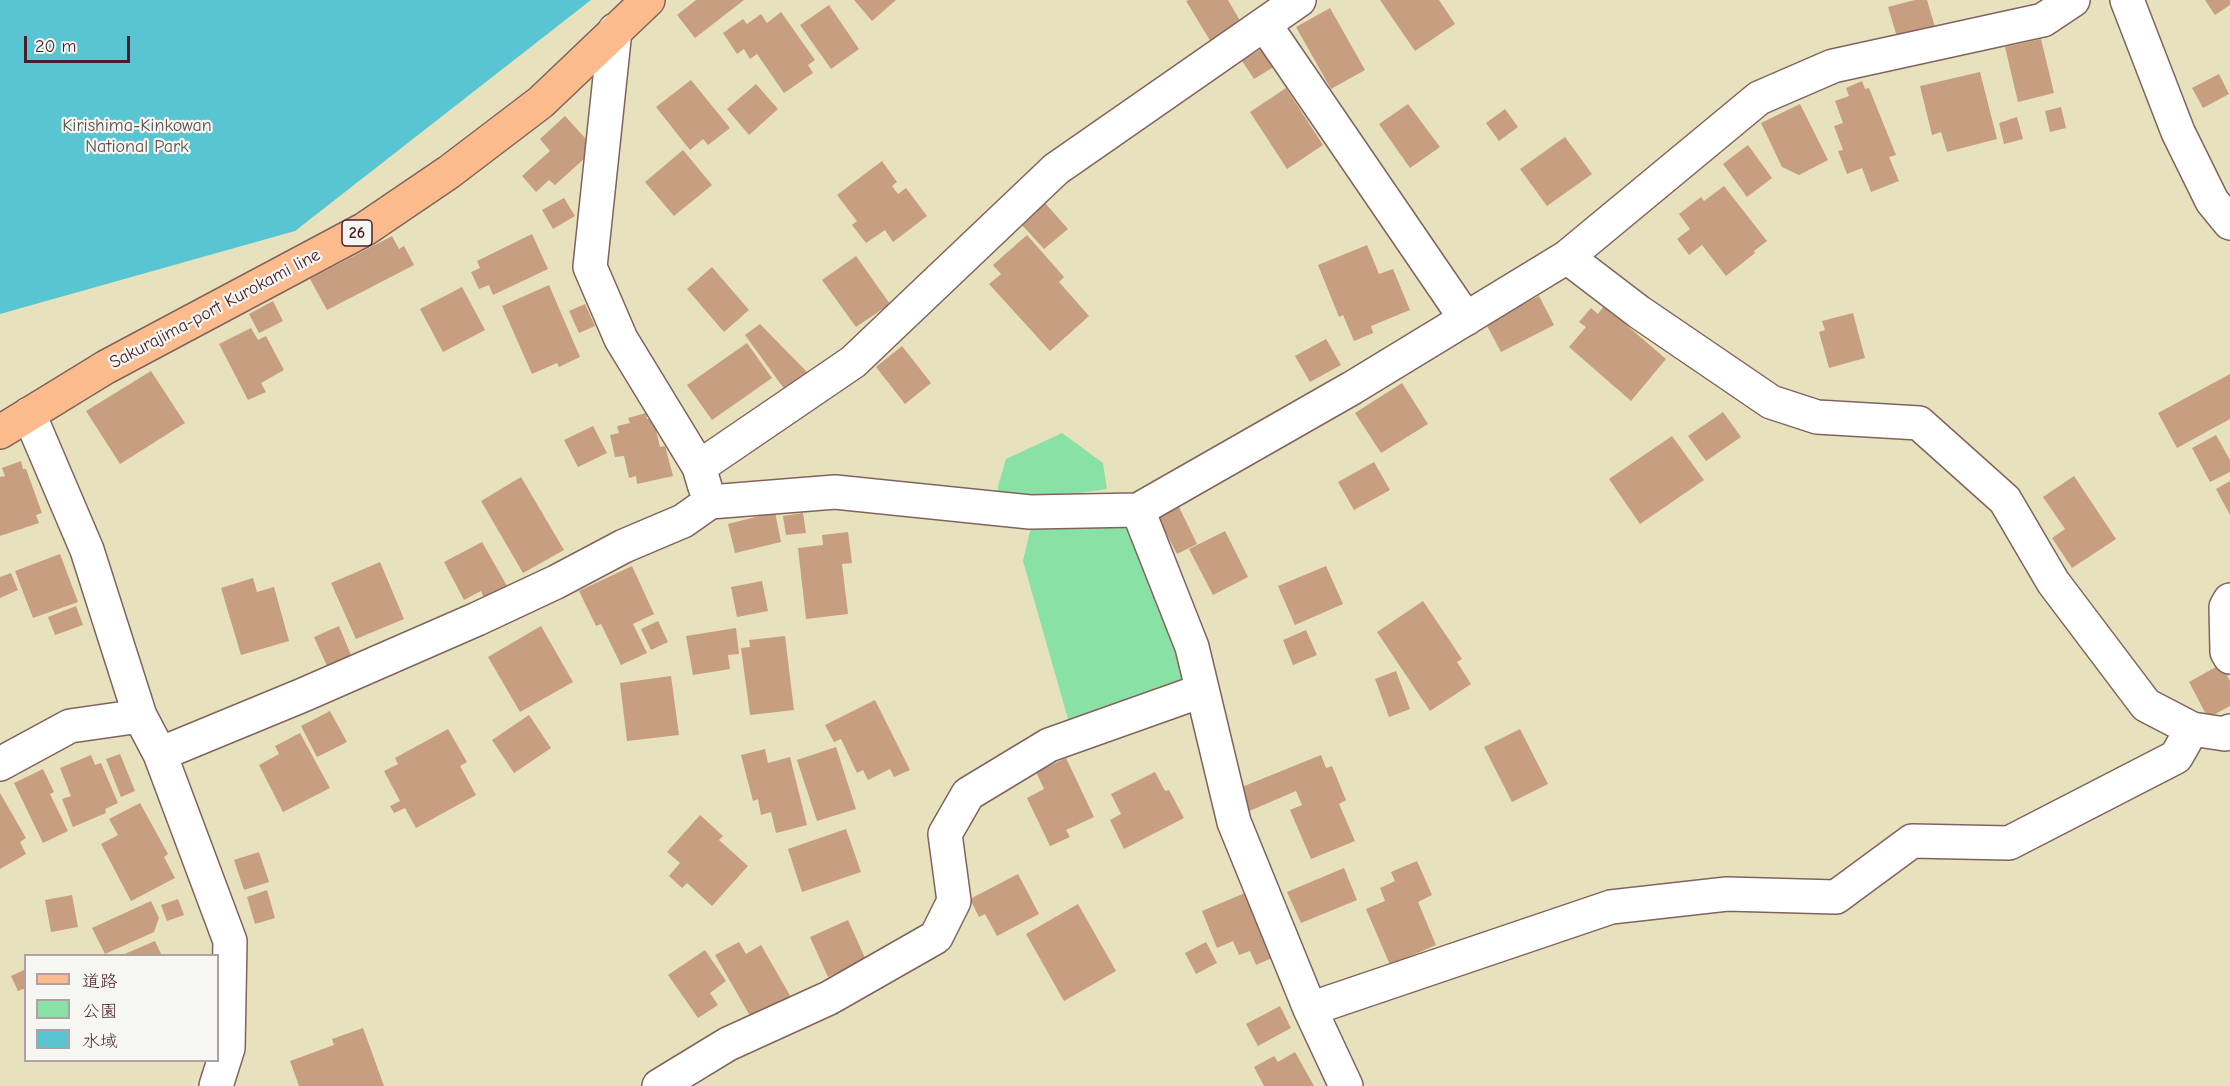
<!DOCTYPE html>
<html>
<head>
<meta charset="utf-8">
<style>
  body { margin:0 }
  #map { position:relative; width:2230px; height:1086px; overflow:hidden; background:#e8e1be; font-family:"Comic Neue","Klee One",sans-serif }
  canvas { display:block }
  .legend { position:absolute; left:24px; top:954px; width:195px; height:108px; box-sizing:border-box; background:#f6f6f2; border:2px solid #b1a0a2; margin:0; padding:8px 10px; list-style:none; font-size:18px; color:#4a1f2b }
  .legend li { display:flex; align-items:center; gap:12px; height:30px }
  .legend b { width:30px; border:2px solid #b1a0a2 }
  .scale { position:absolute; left:24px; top:36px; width:106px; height:27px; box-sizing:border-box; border:3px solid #4a1f2b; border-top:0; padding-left:8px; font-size:18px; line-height:21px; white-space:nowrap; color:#4a1f2b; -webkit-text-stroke:4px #f6f6f2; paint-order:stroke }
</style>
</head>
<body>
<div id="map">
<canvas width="2230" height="1086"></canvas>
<ul class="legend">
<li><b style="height:8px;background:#fbbb8c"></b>道路</li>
<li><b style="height:16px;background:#8ae1a5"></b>公園</li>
<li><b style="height:16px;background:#59c5d3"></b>水域</li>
</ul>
<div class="scale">20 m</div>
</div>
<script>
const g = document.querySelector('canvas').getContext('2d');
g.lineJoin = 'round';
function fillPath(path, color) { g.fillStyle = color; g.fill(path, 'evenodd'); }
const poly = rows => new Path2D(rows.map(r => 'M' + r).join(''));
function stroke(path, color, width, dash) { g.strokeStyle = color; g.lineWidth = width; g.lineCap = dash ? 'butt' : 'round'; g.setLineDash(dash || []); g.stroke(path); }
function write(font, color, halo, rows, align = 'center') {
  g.font = font + ' "Comic Neue",sans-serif'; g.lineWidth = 4.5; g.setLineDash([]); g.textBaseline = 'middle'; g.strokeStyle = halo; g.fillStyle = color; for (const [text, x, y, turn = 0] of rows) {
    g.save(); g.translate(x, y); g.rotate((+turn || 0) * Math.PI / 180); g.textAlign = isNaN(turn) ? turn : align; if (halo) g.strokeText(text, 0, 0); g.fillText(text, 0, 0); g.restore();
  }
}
const green = poly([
  [1062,433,1103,463,1107,489,1031,500,998,501,998,486,1006,459],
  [1122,524,1135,533,1170,616,1184,678,1162,696,1070,726,1023,561,1031,527]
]);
const water = poly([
  [0,0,591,0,295,231,0,314]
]);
const building = poly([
  [696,0,744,0,695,38,677,15],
  [854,0,896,0,872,21],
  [1189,0,1228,0,1242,24,1211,42,1186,1],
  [1380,0,1439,0,1455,24,1415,51],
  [1915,0,1927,0,1935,27,1897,37,1888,7],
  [2205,0,2230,0,2230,5,2215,15],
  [829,5,859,49,831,69,800,25],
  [1330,8,1365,70,1331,89,1296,27],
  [781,12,815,60,808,65,813,73,784,93,757,54,750,59,744,49,737,54,723,33,743,19,747,24,761,14,767,23],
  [2041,39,2054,93,2018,102,2005,47],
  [1266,46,1277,65,1254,79,1242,61],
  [1980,72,1997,139,1947,152,1941,132,1932,135,1920,86],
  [2219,74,2229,94,2203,108,2192,88],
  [691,80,730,128,708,145,703,139,690,150,656,107],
  [1862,81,1865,89,1869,88,1896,155,1889,157,1899,181,1871,192,1862,168,1847,174,1838,151,1843,150,1834,126,1843,123,1835,101,1849,96,1846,88],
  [756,84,778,109,749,135,727,109],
  [1286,88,1323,145,1287,169,1250,112],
  [1408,104,1440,147,1410,168,1379,124],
  [1800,104,1828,160,1799,175,1782,167,1761,123],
  [2061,107,2066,128,2050,132,2045,111],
  [1505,109,1518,127,1499,141,1486,123],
  [565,116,595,149,555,185,549,180,536,192,522,176,550,151,540,139],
  [2017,117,2023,139,2004,144,1999,123],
  [1565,137,1592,174,1547,206,1520,169],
  [1748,145,1772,178,1747,197,1723,164],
  [683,150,712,185,674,216,645,182],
  [882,161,897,182,892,186,898,194,906,188,927,216,893,242,885,230,866,243,852,225,857,221,837,195],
  [1724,186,1767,241,1754,251,1755,253,1726,276,1702,245,1689,255,1677,239,1690,229,1679,214,1701,197,1704,201],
  [564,198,575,216,553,229,542,210],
  [1045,203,1068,229,1044,249,1021,224],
  [532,234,548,269,493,295,489,285,479,289,471,272,480,268,477,261],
  [1027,235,1064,277,1059,282,1089,316,1050,351,989,284,1001,274,993,265],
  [392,236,399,249,404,246,414,265,327,310,310,279],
  [1367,245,1379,274,1393,269,1410,310,1371,326,1373,333,1354,341,1343,315,1339,317,1318,265],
  [856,256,890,304,856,327,822,280],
  [712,267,749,310,724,332,687,289],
  [549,285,580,357,559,367,557,363,532,374,502,306],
  [462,287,485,330,443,352,420,309],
  [1539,296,1554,325,1501,352,1486,324],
  [273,301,283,321,259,333,249,314],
  [585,304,595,326,579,333,569,311],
  [1604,306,1666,359,1631,401,1569,347,1586,327,1579,322,1591,308,1598,314],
  [1853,313,1865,358,1829,368,1819,332,1825,330,1822,321],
  [760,324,808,373,785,390,745,335],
  [251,328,258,340,266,336,284,370,261,383,266,392,248,400,219,344],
  [1326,339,1341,365,1310,382,1295,356],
  [747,343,772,378,712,420,687,385],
  [902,346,931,383,905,404,876,367],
  [151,371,185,423,120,464,86,411],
  [2230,374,2230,419,2177,448,2158,413],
  [1402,383,1428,424,1381,453,1355,413],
  [1723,412,1741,437,1706,461,1688,436],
  [646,413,647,419,653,418,660,447,665,446,673,476,637,484,636,476,629,478,624,456,615,457,610,435,619,433,617,426,630,423,628,418],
  [593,426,607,453,578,467,564,440],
  [2216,435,2230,460,2230,472,2210,482,2192,448],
  [1672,436,1704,480,1640,524,1609,479],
  [21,461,23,469,26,469,42,513,36,515,39,523,0,536,0,477,5,476,2,468],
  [1374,462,1390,490,1354,510,1338,482],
  [2074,476,2116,539,2072,568,2052,538,2065,529,2043,497],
  [521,477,564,550,523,573,481,501],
  [2230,481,2230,515,2216,489],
  [1178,505,1197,544,1177,554,1157,516],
  [775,512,781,542,735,553,728,524],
  [803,513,806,533,786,535,783,516],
  [1225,531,1248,577,1213,595,1189,549],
  [848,532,852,563,842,564,848,614,806,619,798,548,823,545,822,535],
  [482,542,507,586,484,598,481,591,464,600,444,562],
  [60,554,78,602,33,618,15,571],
  [380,562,404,619,356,639,331,583],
  [632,566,654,614,633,624,647,653,621,665,601,624,596,626,579,591],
  [1326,566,1343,604,1295,625,1278,586],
  [11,573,18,590,0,598,0,577],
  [253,578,257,592,274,587,289,641,241,655,221,588],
  [762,581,768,611,737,617,731,587],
  [1423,601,1462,659,1457,662,1471,684,1430,711,1377,632],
  [76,606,83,625,55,635,48,617],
  [658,621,668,642,651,650,641,629],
  [339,626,351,655,327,666,314,637],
  [541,626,573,682,520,712,488,657],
  [736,628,739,654,728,655,730,669,693,675,686,636],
  [1306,630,1317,655,1293,665,1283,640],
  [785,636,794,710,750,715,741,648,750,647,749,640],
  [2221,664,2230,681,2230,706,2208,718,2189,682],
  [1396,671,1410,709,1389,717,1375,679],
  [671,676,679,735,627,741,620,683],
  [875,700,910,770,894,777,890,769,868,780,863,770,857,773,841,739,834,742,825,725],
  [330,711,347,742,317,757,301,726],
  [529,715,551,748,514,773,492,740],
  [448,729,467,762,460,766,476,795,416,828,405,808,394,813,390,806,400,801,384,771,398,764,395,758],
  [1520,729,1548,784,1512,802,1484,747],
  [300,733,330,788,283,812,259,765,279,754,275,746],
  [836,747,856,809,817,821,797,760],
  [765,749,768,763,790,757,807,825,776,833,771,812,761,815,758,799,753,801,741,755],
  [120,754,135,791,121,797,106,759],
  [91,755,95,765,101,763,118,803,105,809,106,813,73,827,62,799,71,796,60,768],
  [1321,755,1326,768,1332,766,1346,800,1339,804,1355,841,1311,859,1290,810,1302,805,1296,791,1247,812,1237,789],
  [1066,758,1094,817,1066,830,1070,837,1050,846,1027,798,1044,789,1036,772],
  [43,769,54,792,50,794,68,831,43,843,14,783],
  [1155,772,1165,791,1169,790,1184,818,1124,849,1110,820,1121,814,1111,794],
  [0,793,26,838,20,842,26,854,0,869],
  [140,803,168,854,164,857,175,878,131,901,101,844,118,835,109,819],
  [700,815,723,836,719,840,748,866,712,906,687,883,682,888,669,876,680,863,667,852],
  [846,829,861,872,802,892,788,849],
  [259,852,269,882,244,890,234,860],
  [1417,861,1432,895,1418,902,1436,945,1390,965,1366,909,1385,901,1380,888,1395,881,1391,872],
  [1344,868,1357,900,1301,923,1287,892],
  [1018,874,1039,914,997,936,985,914,979,917,970,899],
  [267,890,275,918,255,924,247,897],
  [1245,893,1272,958,1256,965,1250,951,1239,955,1233,941,1217,948,1202,911],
  [72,895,78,927,51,932,45,900],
  [178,899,184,915,167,921,161,905],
  [151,901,159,918,154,932,105,954,92,928],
  [1078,904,1116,971,1064,1001,1026,934],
  [848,920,866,960,828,977,810,937],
  [155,941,162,956,120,956],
  [739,942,746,954,761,945,792,999,753,1021,715,955],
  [1206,942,1217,963,1196,974,1185,953],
  [705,950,726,981,710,993,718,1005,698,1018,668,975],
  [26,969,26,988,18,991,11,976],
  [1280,1006,1291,1028,1258,1046,1246,1024],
  [363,1028,384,1086,299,1086,290,1061,334,1045,332,1039],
  [1295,1052,1314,1086,1264,1086,1254,1067,1274,1056,1278,1062]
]);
const minor = poly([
  [2127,0,2178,132,2212,201,2230,223],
  [1265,25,1466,319],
  [615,30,590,267,621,339,699,467,705,487],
  [1567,257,1639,312,1771,402,1817,417,1919,423,2005,500,2053,582,2146,705,2192,729,2225,734,2230,731],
  [29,414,87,550,140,716,160,754,230,941,228,1048,216,1086],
  [699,467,853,362,1056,169,1299,0],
  [1138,510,1192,647,1234,822,1310,1009,1346,1086],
  [2230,600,2226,607,2227,652,2230,657],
  [160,754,303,695,477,619,556,582,624,546,683,521,710,502,835,492,1030,512,1138,510,1352,388,1567,257,1759,98,1833,66,2043,20,2073,0],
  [0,764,70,726,140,716],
  [1310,1009,1611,907,1727,894,1836,897,1912,841,2009,843,2176,757,2192,729],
  [659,1086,728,1044,829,998,936,937,954,901,945,834,968,794,1049,745,1201,691]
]);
const primary = poly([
  [0,432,106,367,365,229,449,172,541,102,648,0]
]);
const shields = [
  [357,233,30]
];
const shieldNames = [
  ["26",357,233]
];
const parkNames = [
  ["Kirishima-Kinkowan",137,126],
  ["National Park",137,147]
];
const streetNames = [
  ["Sakurajima-port Kurokami line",215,309,-28]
];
fillPath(green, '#8ae1a5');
fillPath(water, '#59c5d3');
fillPath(building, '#c79e7f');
stroke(minor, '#81635e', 36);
stroke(primary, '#81635e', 36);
stroke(minor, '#fff', 33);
stroke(primary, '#fbbb8c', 33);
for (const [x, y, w] of shields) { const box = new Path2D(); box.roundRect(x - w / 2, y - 13, w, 26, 4.5); g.fillStyle = '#f6f6f2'; g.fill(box); stroke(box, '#4a1f2b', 1.5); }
write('bold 16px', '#4a1f2b', null, shieldNames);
write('18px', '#5a504a', '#f6f6f2', parkNames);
write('18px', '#4a1f2b', '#f6f6f2', streetNames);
</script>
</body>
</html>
